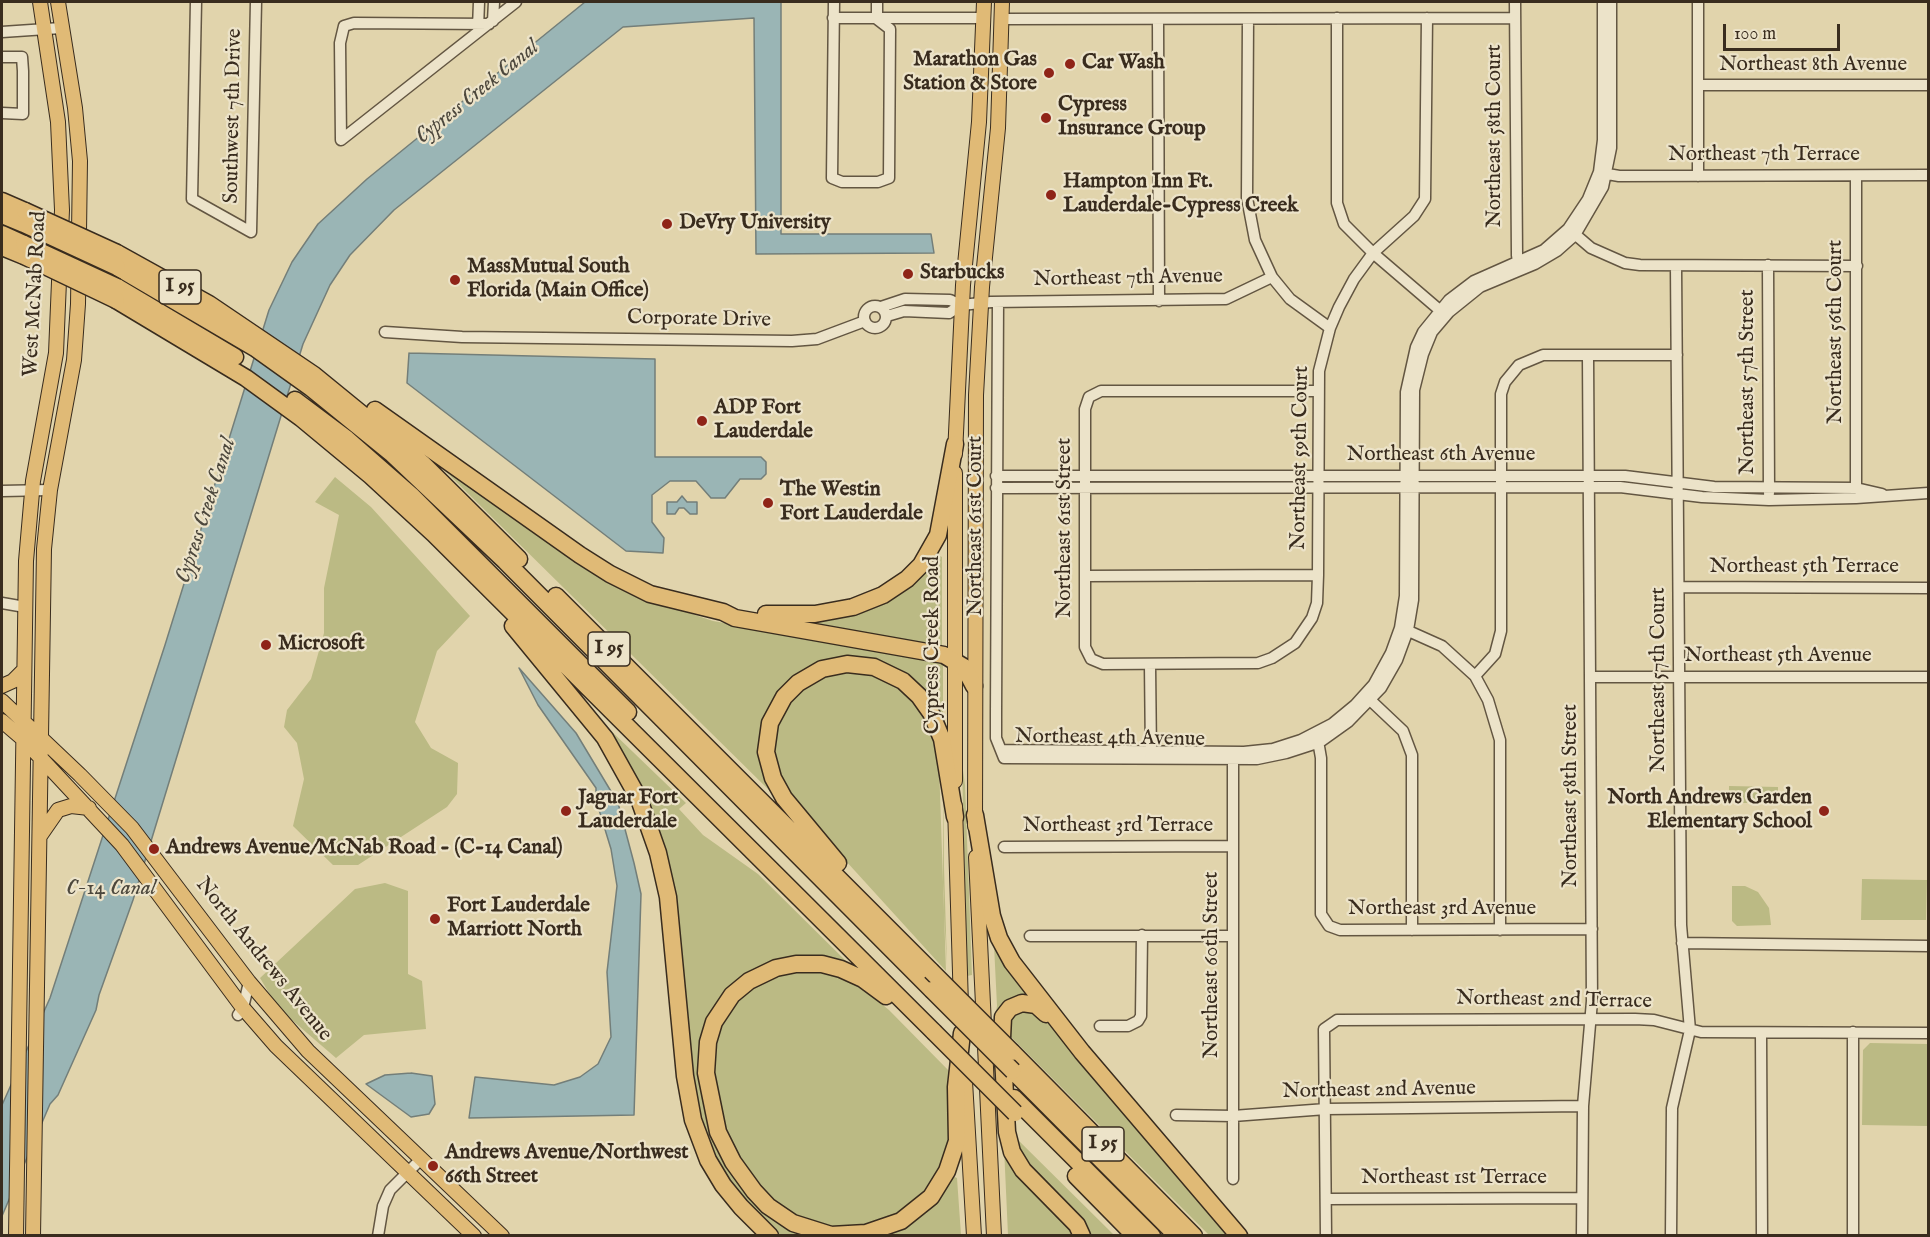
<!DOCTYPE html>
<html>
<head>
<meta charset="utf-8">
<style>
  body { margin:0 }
  #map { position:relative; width:1930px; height:1237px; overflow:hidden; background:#e1d4ac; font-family:"IM FELL English",serif }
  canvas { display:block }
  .frame { position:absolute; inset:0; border:3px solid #392c1e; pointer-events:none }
  .scale { position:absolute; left:1723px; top:24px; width:117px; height:27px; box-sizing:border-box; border:3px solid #392c1e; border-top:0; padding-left:8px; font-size:18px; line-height:21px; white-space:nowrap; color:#392c1e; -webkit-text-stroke:4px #ece3c9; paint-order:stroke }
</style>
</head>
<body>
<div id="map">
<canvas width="1930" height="1237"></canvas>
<div class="frame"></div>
<div class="scale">100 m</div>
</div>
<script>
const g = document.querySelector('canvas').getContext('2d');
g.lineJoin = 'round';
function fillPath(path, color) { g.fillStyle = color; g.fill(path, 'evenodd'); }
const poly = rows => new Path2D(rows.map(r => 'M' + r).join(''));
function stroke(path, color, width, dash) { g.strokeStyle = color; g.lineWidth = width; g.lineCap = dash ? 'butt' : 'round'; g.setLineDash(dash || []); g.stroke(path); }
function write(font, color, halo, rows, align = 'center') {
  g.font = font + ' "IM FELL English",serif'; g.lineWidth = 4.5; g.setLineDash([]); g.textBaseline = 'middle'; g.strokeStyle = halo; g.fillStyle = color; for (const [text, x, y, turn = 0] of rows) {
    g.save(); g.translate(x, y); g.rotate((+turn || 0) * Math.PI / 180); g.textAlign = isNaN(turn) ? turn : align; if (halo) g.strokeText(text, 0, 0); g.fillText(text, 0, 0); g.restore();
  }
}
const green = poly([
  [433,459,647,599,713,621,943,661,943,713,937,717,922,694,842,661,775,704,773,794],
  [335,477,371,507,470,616,437,651,415,722,431,748,458,763,457,794,447,807,358,865,333,865,293,826,304,779,297,743,284,727,287,710,311,679,324,633,324,588,339,515,315,502],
  [934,552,942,557,942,648,776,619,841,614],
  [840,669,884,675,922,706,932,733,939,764,946,971,805,816,788,793,777,770,772,749,777,717,796,690],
  [606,726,686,803,679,809,703,835,758,874,850,965,761,969,704,1040,731,1166,815,1235,780,1235,774,1231,756,1216,712,1156,696,1107,676,910,604,728],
  [962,763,965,785,972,975,967,976],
  [943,765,944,867,947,966,943,894],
  [1729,786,1778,787,1778,803,1729,803],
  [1862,879,1927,880,1926,920,1861,920],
  [385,883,408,891,408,974,422,981,426,1029,364,1035,336,1058,278,1008,260,978,355,889],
  [1732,886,1745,886,1758,892,1769,908,1771,925,1737,926,1732,921],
  [994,945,1032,995,995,1018,997,1006],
  [788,971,825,972,857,984,889,1010,950,1072,950,1140,937,1181,921,1201,871,1228,809,1226,770,1202,727,1141,711,1084,716,1029,743,993],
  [1020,1008,1040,1013,1152,1146,1234,1235,1209,1235,1007,1033,1009,1018],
  [1870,1043,1928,1044,1928,1126,1862,1125,1863,1050],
  [1013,1135,1114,1235,1087,1235,1024,1164],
  [1004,1147,1078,1235,1008,1235],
  [950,1175,957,1178,961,1235,875,1236]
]);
const water = poly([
  [585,2,781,2,781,234,931,234,934,253,756,254,754,18,623,27,394,210,350,255,330,285,303,344,133,900,99,995,96,1010,58,1095,50,1104,2,1216,2,1105,50,998,165,645,269,310,292,262,318,224,367,179,585,2],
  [409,353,655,359,655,457,761,457,766,462,766,474,761,479,740,479,725,498,711,498,696,481,670,481,652,495,652,522,664,538,663,553,626,551,407,383,409,353],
  [682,496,687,502,697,502,697,514,690,514,684,508,679,508,675,514,667,514,667,502,677,502,682,496],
  [519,668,576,733,618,803,634,863,641,894,634,1115,469,1118,475,1077,554,1085,580,1077,598,1064,611,1037,607,972,617,886,611,849,596,800,596,788,538,705,519,668],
  [411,1073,432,1076,435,1104,429,1114,411,1117,366,1084,385,1075,411,1073]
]);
const minor = poly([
  [196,2,192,199,251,232,256,2],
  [834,2,832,178,842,182,878,182,889,178,890,29,877,19,877,2],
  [1515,2,1517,255,1519,269],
  [833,18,984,18],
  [1427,18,1425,199,1414,216,1373,253,1443,313],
  [1002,19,1515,18],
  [1158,19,1159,301],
  [1248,19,1247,198,1255,240,1272,277,1290,299,1330,328],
  [493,21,494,2],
  [478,28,479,2],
  [2,32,61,28],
  [2,57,22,57,23,71,23,114,2,113],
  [1698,85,1928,85],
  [341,140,340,43,344,26,354,23,489,24],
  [341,140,516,2],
  [1602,173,1619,176,1928,175],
  [1698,176,1698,2],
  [1856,176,1856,488],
  [1570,230,1591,248,1625,263,1640,265,1857,266],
  [1768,265,1769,493],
  [998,302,996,714,996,738,1004,758,1257,759,1286,753,1320,742,1348,722,1381,688,1397,660,1408,630,1413,600,1414,390,1423,354,1432,332,1449,312,1480,287,1535,264,1557,251,1575,235,1603,187,1611,148,1611,2],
  '864 317a11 11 0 1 1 22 0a11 11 0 1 1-22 0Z',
  [881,307,905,299,950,300,961,305],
  [887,316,904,311,949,313,961,305,991,302,1226,299,1272,277],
  [385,332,462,337,792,341,817,339,865,321],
  [1317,391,1101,391,1089,397,1085,409,1085,647,1091,659,1103,664,1258,663,1272,658,1295,643,1312,618,1317,603,1318,575,1319,371,1330,328,1339,307,1354,279,1373,253,1344,224,1337,203,1337,18],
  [996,476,1625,476,1714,487,1856,488,1882,494],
  [996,488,1620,487,1702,497,1769,500,1856,498,1928,493],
  [2,491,50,490],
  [1086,576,1318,575],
  [1680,587,1928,588],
  [2,603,25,607],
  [1404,629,1442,646,1475,676],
  [1150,665,1151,756],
  [1591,677,1928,677],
  [1367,697,1403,731,1412,755,1412,930],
  [1317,735,1321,758,1321,914,1329,926,1340,930,1592,929],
  [1001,750,1244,752,1273,749,1301,740,1332,724,1355,705,1374,684,1391,653,1400,628,1405,596,1406,392,1416,347,1423,332,1449,300,1474,281,1544,250,1568,229,1588,199,1599,172,1603,140,1603,2],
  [1233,754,1233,1179],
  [1004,847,1233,846],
  [1500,930,1500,740,1488,700,1475,676,1495,654,1501,631,1501,394,1505,382,1519,365,1543,355,1677,355],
  [1030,936,1232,936],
  [1682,943,1928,946],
  [238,1015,243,1008,249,982],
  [1100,1026,1128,1026,1138,1021,1141,1016,1142,935],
  [1853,1032,1853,1236],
  [1761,1033,1762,1236],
  [1176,1115,1233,1116,1326,1109,1583,1106],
  [1326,1199,1582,1198],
  [378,1236,383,1206,390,1190,421,1159],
  [1326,1236,1324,1029,1337,1020,1635,1019,1654,1020,1701,1032,1928,1033],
  [1582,1236,1583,1106,1592,1001,1588,356],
  [1671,1236,1672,1108,1690,1030,1681,925,1676,266]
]);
const major = poly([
  [955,454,963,285,979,122,984,2],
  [2,686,13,681,24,670],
  [2,701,80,775,132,828,249,982,308,1051,502,1236],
  [2,721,23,739,122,845,243,1008,276,1046,474,1236],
  [955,781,955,473],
  [955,806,961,1006],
  [975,826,976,395,982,287,998,128,1002,2],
  [40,836,58,810,71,806,89,808],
  [976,857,994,1236],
  [964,1064,974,1236],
  [16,1236,26,561,33,481,56,353,62,210,58,122,40,2],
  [33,1236,44,549,50,490,74,360,78,304,80,161,75,108,58,2]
]);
const highway = poly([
  [2,201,25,211],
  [2,215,24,224],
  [2,234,24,244],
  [2,247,24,256],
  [117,253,209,304,314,375,423,464,519,559],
  [117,267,255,348,311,388,391,453,505,561,932,990],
  [117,287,235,357],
  [116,300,246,378,301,418,371,476,434,534,934,1032],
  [295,400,347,439,411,495,628,712],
  [375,410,580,555,610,574,650,594,723,612,735,618,944,655,964,667,974,686],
  [556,596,931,971],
  [766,614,815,614,853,607,883,595,907,579,921,565,938,535,955,444],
  [513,626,605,738,639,799,658,853,668,897,685,1076,693,1120,708,1160,723,1185,741,1207,770,1236],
  [975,815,992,916,999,938,1012,962,1082,1052,1239,1236],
  [838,863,784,798,773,778,766,752,770,723,784,697,798,683,822,669,847,664,874,667,903,681,919,696,931,713,942,739,955,817],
  [886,996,863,979,841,969,822,964,796,964,776,968,749,981,732,995,714,1022,708,1042,706,1073,718,1132,733,1162,754,1191,768,1206,793,1223,831,1235,866,1233,901,1221,931,1197,947,1171,957,1141,956,1087,962,1033],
  [1046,1014,1036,1005,1022,1003,1010,1008,1003,1017,1002,1038,1007,1132,1012,1152,1023,1170,1077,1225,1082,1236],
  [1012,1052,1194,1236],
  [1013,1071,1177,1236],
  [1014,1098,1152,1236],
  [1076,1176,1135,1236]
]);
const highwayBridge = poly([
  [25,211,117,253],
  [24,224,117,267],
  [24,244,117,287],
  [24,256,116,300],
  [931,971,1012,1052],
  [932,990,1013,1071],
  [934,1032,1015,1113]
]);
const markers = [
  [1070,64,6,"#8f2418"],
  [1049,73,6,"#8f2418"],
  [1046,118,6,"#8f2418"],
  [1051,195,6,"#8f2418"],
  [667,224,6,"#8f2418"],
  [908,274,6,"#8f2418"],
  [455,280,6,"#8f2418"],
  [702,421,6,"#8f2418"],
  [768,503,6,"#8f2418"],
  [266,645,6,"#8f2418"],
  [566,811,6,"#8f2418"],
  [1824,811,6,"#8f2418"],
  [154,849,6,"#8f2418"],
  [435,919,6,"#8f2418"],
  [433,1166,6,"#8f2418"]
];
const shields = [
  [180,287,42],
  [609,649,42],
  [1103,1144,42]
];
const shieldNames = [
  ["I 95",180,287],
  ["I 95",609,649],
  ["I 95",1103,1144]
];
const poiNames = [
  ["Marathon Gas",1037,61,"right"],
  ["Station & Store",1037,85,"right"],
  ["Car Wash",1082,64],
  ["Cypress",1058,106],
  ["Insurance Group",1058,130],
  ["Hampton Inn Ft.",1063,183],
  ["Lauderdale-Cypress Creek",1063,207],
  ["DeVry University",679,224],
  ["MassMutual South",467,268],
  ["Florida (Main Office)",467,292],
  ["Starbucks",920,274],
  ["ADP Fort",714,409],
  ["Lauderdale",714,433],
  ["The Westin",780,491],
  ["Fort Lauderdale",780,515],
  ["Microsoft",278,645],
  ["Jaguar Fort",578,799],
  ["Lauderdale",578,823],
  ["North Andrews Garden",1812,799,"right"],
  ["Elementary School",1812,823,"right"],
  ["Andrews Avenue/McNab Road - (C-14 Canal)",166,849],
  ["Fort Lauderdale",447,907],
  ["Marriott North",447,931],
  ["Andrews Avenue/Northwest",445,1154],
  ["66th Street",445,1178]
];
const streetNames = [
  ["Northeast 8th Avenue",1813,66],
  ["Southwest 7th Drive",234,116,-89],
  ["Northeast 58th Court",1496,136,-90],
  ["Northeast 7th Terrace",1764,156],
  ["Northeast 7th Avenue",1128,279,-1],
  ["West McNab Road",36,294,-87],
  ["Corporate Drive",699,320,1],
  ["Northeast 56th Court",1837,332,-90],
  ["Northeast 57th Street",1749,382,-90],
  ["Northeast 6th Avenue",1441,456],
  ["Northeast 59th Court",1301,458,-89],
  ["Northeast 61st Court",977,526,-90],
  ["Northeast 61st Street",1066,528,-90],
  ["Northeast 5th Terrace",1804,568],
  ["Cypress Creek Road",934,645,-90],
  ["Northeast 5th Avenue",1778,657],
  ["Northeast 57th Court",1660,680,-90],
  ["Northeast 4th Avenue",1110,739,1],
  ["Northeast 58th Street",1572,796,-90],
  ["Northeast 3rd Terrace",1118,827],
  ["Northeast 3rd Avenue",1442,910],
  ["North Andrews Avenue",263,960,51],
  ["Northeast 60th Street",1213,965,-90],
  ["Northeast 2nd Terrace",1554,1001,1],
  ["Northeast 2nd Avenue",1379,1091,-1],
  ["Northeast 1st Terrace",1454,1179]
];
const waterNames = [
  ["Cypress Creek Canal",478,93,-39],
  ["Cypress Creek Canal",207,511,-72],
  ["C-14 Canal",111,889]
];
fillPath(green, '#bbba84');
fillPath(water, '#9ab5b5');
stroke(water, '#737e79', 1.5);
stroke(minor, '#635642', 13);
stroke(major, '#392c1e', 16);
stroke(highway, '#392c1e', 19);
stroke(minor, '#ece3c9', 10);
stroke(major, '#e0ba76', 14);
stroke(highway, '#e0ba76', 16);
stroke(highwayBridge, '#392c1e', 19, []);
stroke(highwayBridge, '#e0ba76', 16);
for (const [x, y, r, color] of markers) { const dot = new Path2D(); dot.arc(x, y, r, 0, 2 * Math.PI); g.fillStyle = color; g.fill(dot); stroke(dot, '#ece3c9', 2); }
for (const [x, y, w] of shields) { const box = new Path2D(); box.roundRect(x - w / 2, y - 17, w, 34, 4.5); g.fillStyle = '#ece3c9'; g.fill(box); stroke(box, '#392c1e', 1.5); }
write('bold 20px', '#392c1e', null, shieldNames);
write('bold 21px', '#392c1e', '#ece3c9', poiNames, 'left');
write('21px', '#392c1e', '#ece3c9', streetNames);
write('italic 22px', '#4c473c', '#ece3c9', waterNames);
</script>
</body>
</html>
